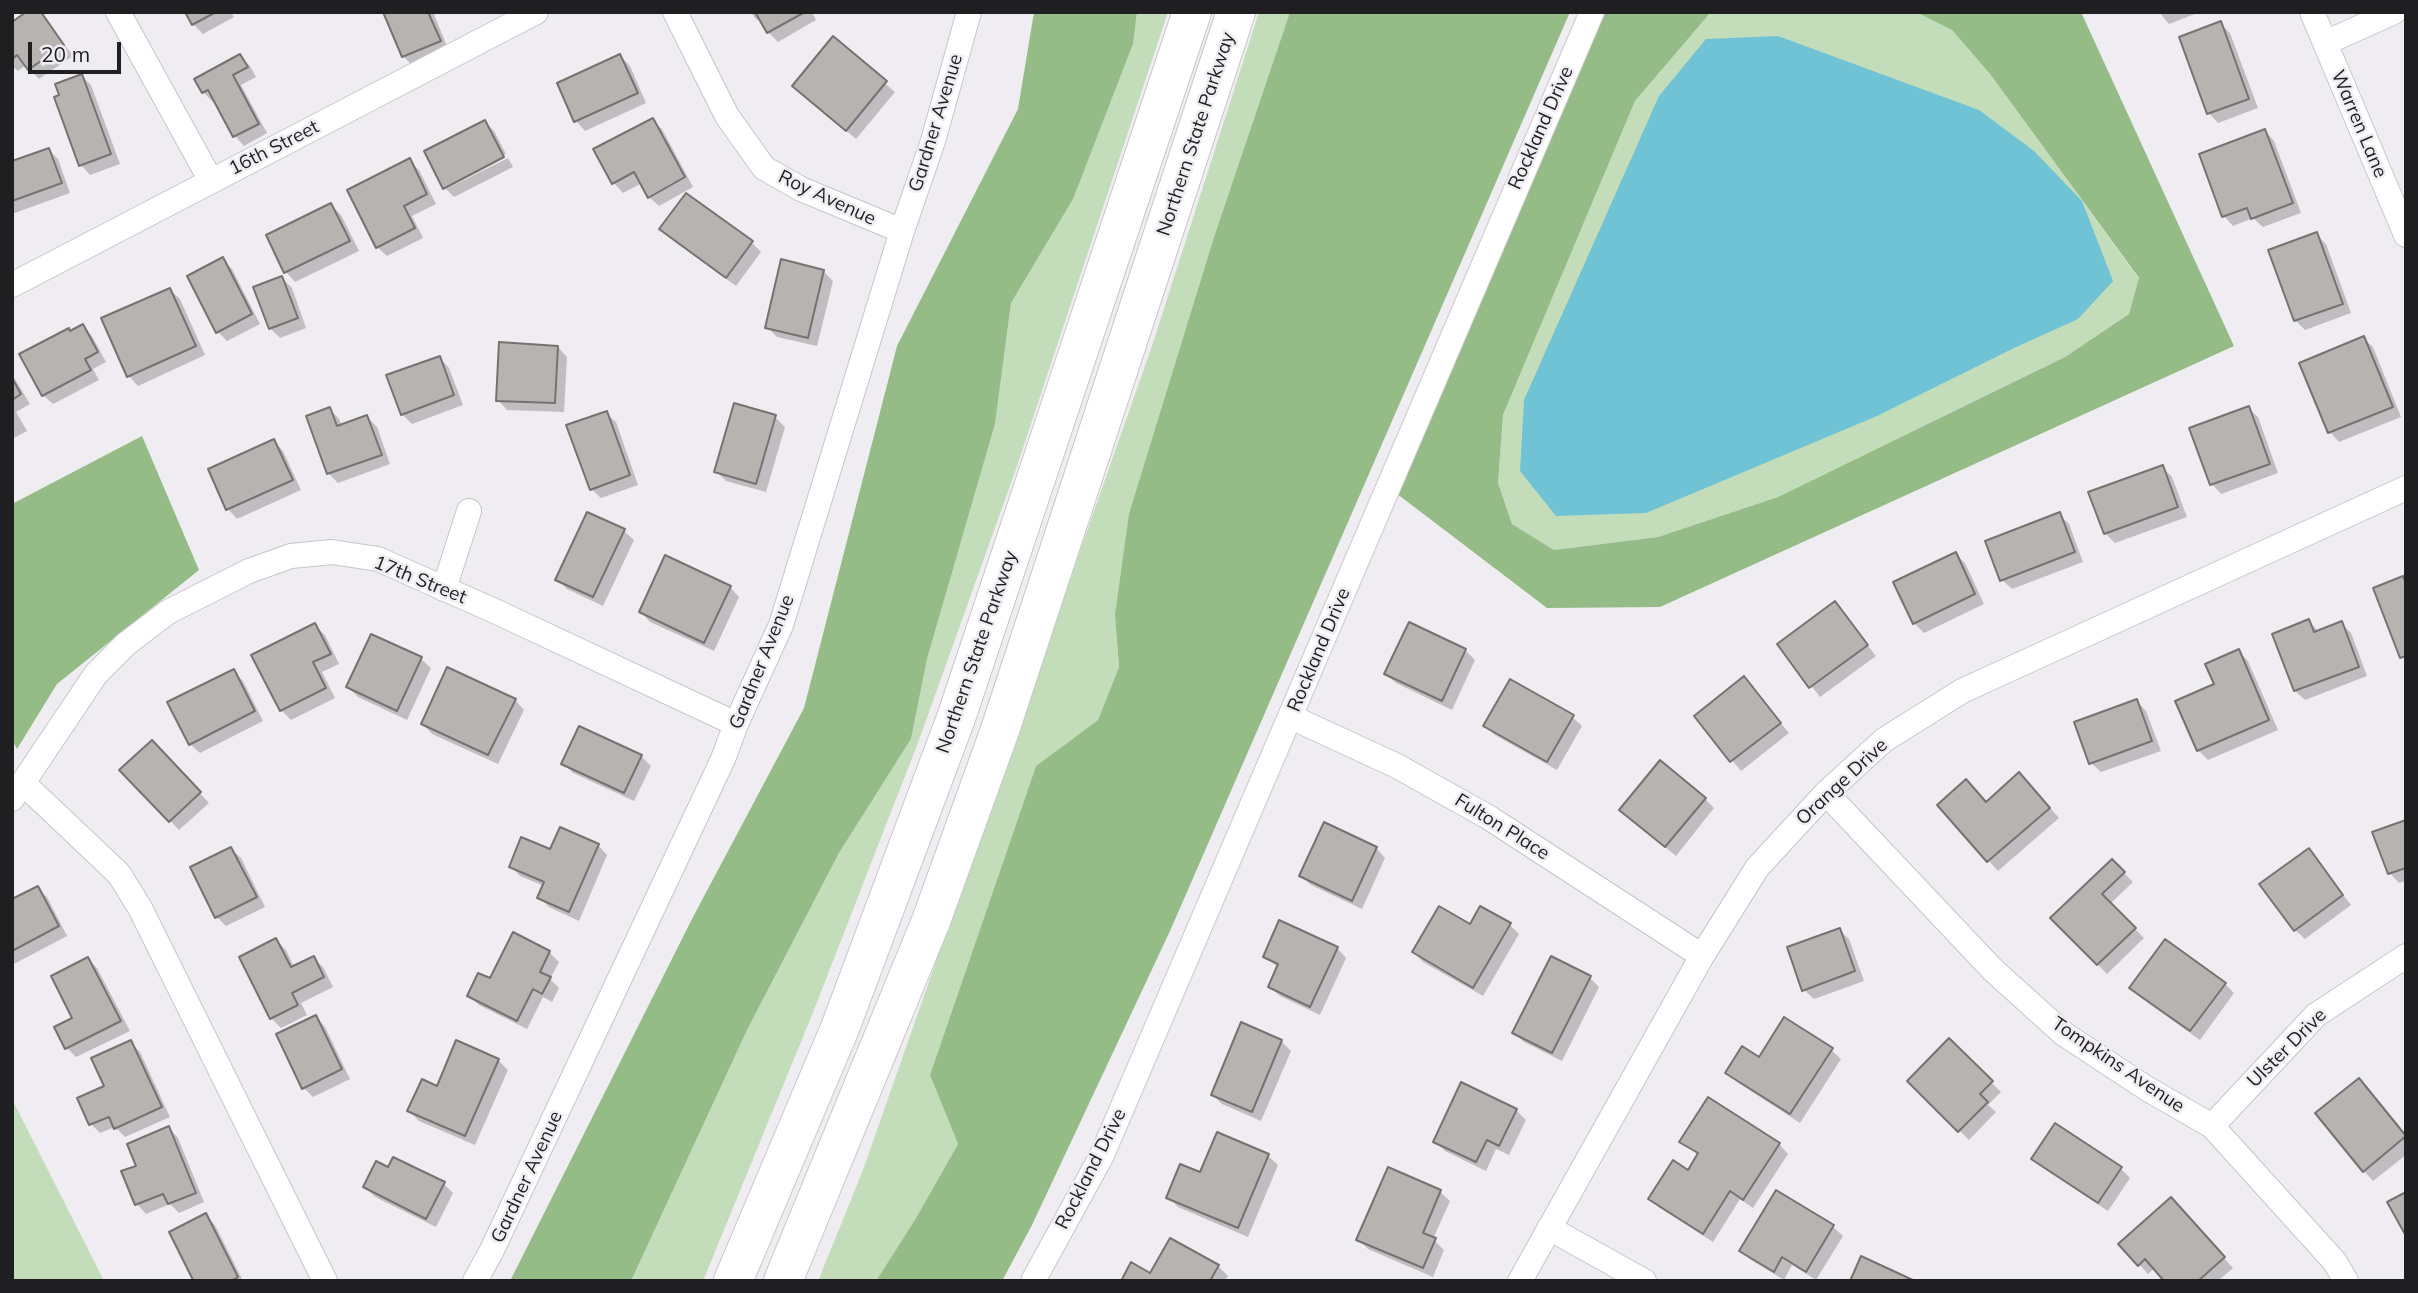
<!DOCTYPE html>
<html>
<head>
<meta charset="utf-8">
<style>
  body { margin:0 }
  #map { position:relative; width:2418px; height:1293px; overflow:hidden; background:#efedf1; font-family:Mulish,sans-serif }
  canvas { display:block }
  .frame { position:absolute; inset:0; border:14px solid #1f1e20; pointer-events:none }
  .scale { position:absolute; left:28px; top:42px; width:93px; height:32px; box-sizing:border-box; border:4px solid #1f1e20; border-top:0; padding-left:9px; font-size:21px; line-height:24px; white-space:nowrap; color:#1f1e20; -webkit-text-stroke:5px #efedf1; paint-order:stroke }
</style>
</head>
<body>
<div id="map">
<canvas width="2418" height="1293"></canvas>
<div class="frame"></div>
<div class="scale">20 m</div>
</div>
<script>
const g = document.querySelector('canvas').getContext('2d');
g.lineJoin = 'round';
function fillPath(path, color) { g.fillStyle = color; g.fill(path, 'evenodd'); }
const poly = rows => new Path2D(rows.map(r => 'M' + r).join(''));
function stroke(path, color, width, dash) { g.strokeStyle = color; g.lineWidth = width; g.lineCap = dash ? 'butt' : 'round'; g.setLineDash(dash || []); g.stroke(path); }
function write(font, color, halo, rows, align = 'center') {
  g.font = font + ' Mulish,sans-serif'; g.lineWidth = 5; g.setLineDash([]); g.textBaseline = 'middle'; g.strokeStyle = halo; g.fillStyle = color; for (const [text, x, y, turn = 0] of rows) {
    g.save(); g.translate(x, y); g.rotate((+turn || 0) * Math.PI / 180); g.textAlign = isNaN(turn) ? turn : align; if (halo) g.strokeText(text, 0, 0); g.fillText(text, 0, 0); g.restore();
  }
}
const green = poly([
  [1137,12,1168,12,1016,469,919,740,814,1010,703,1281,631,1281,748,1028,839,853,911,739,927,659,995,424,1011,303,1073,198,1133,44],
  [1259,12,1290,12,1215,234,1115,615,1119,667,1098,720,1036,766,930,1075,958,1144,916,1218,876,1281,818,1281,863,1170,1153,343],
  [1711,12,1916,12,1952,30,1990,74,2139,279,2129,314,2065,357,1778,497,1658,537,1554,550,1512,524,1498,483,1503,415,1635,101],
  [12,1099,104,1281,12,1281]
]);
const forest = poly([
  [1034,12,1137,12,1133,44,1073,199,1011,303,995,424,927,659,911,739,839,853,748,1028,631,1281,510,1281,693,917,804,708,897,346,1018,109],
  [1290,12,1570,12,1170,931,1032,1225,1002,1281,876,1281,916,1218,958,1144,930,1075,1036,766,1098,720,1119,667,1115,615,1129,514,1215,234],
  [1592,12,1711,12,1635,101,1503,415,1498,483,1512,524,1554,550,1658,537,1778,497,2065,357,2129,314,2139,278,1990,74,1952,30,1916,12,2081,12,2234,346,1660,607,1547,608,1388,487],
  [142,436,199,570,57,684,17,749,12,740,12,504]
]);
const water = poly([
  [1778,36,1979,110,2034,151,2082,201,2113,281,2078,319,2014,348,1877,416,1646,513,1556,516,1520,471,1524,400,1659,96,1706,39]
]);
const shadow = poly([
  [40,12,73,56,39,79,26,65,18,71,12,66,12,24],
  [187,12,231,12,234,17,203,34,193,24],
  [385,12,433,12,449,51,413,66,403,56],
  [750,12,812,12,816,20,778,42,768,32,760,18,757,20],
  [2159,12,2200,12,2169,24],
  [2220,23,2230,33,2258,108,2218,123,2209,113],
  [833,39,895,92,856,139,794,86],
  [240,56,250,66,256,77,241,85,267,133,244,146,235,136,216,101,213,102,203,92],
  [620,56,630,66,646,103,585,131,576,121],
  [82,76,91,85,120,164,90,175,81,165],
  [652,120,662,129,693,187,659,206,649,197,642,183,623,193,614,183,596,150],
  [485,122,494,131,506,154,446,186,446,189,426,151],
  [2265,131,2274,141,2301,213,2263,227,2253,218,2233,226,2224,216,2201,155],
  [49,150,58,159,70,193,12,214,12,163],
  [508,158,513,167,454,197,446,189],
  [409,160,419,170,436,204,412,216,423,238,387,256,377,247],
  [331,205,341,215,359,251,295,282,286,272,268,236],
  [661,229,751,242,761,252,736,286,671,239],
  [2316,234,2326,244,2351,313,2305,330,2295,320],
  [223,260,232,269,260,324,227,341,218,332],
  [823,271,833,281,817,346,777,337,767,327],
  [282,278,292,288,306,328,280,338,270,328],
  [170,290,180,299,205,355,138,386,129,376,103,319],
  [83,326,92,336,106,362,93,369,99,380,53,404,43,395],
  [2363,338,2373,347,2401,417,2339,442,2330,432,2301,364],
  [558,347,567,357,564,412,507,410,498,400],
  [440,358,449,368,463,405,412,424,402,414],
  [12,374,30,404,16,412,27,431,12,439],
  [2248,408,2258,417,2278,473,2221,494,2212,484],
  [330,409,339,419,342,426,367,417,377,427,390,464,338,483,328,473],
  [606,413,616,422,638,485,601,498,591,489],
  [775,417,785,427,766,492,726,481,716,471],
  [274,441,283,451,301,490,237,519,228,509],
  [2162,467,2172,477,2187,517,2115,543,2105,533],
  [2059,514,2069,524,2083,562,2012,589,2002,580],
  [624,531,634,540,603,606,567,589,557,579],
  [1955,554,1965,563,1984,604,1924,633,1914,623],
  [730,587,739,597,714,651,650,622,641,612],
  [1835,604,1876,656,1820,697,1779,645],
  [2309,621,2319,632,2341,623,2351,633,2367,676,2305,700,2295,691,2274,635],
  [315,626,325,635,339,664,322,672,335,698,291,720,281,710,254,656],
  [372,636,421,659,431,668,407,720,358,697,348,687],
  [1465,650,1475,660,1452,710,1396,683,1386,674],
  [2238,651,2248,661,2278,730,2208,760,2198,750,2216,685],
  [234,672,243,681,263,721,200,753,190,744],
  [1744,678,1789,733,1741,771,1696,716],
  [515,700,524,710,498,764,432,734,423,724],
  [2137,701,2146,711,2161,751,2101,772,2091,763],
  [1572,717,1582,726,1557,770,1495,735,1485,726],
  [161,751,209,803,179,830,122,770],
  [641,756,651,766,634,801,573,773,563,763],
  [2029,784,2059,818,1998,871,1939,805,1986,804],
  [1705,799,1714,808,1676,856,1631,819],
  [2406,822,2406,881,2399,883,2390,873],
  [598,845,607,855,579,921,549,907,539,897,544,886,520,876,511,866,551,852],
  [1376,848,1385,858,1362,909,1311,885,1301,875],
  [231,849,241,858,265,907,226,926,217,917],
  [2308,850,2351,905,2305,939,2295,930],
  [2112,861,2133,882,2110,904,2144,938,2107,974,2053,918],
  [37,888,47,897,67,936,12,965,12,901],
  [1510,925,1519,934,1483,996,1423,962,1414,952,1470,926],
  [1839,930,1849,939,1864,981,1814,999,1804,990],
  [276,940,286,950,294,967,313,958,323,967,333,987,301,1003,307,1015,281,1028,271,1018,241,958],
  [1337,948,1346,958,1320,1015,1280,996,1270,987,1279,968,1265,957],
  [549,952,559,962,550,979,559,988,552,1002,543,997,527,1029,479,1005,469,995,490,980],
  [88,959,97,968,130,1031,76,1057,67,1048],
  [1590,978,1599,987,1562,1061,1524,1042,1514,1033],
  [2225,984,2234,993,2200,1040,2141,998,2132,988],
  [316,1017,325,1027,350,1079,313,1097,304,1088],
  [1281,1041,1291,1051,1261,1121,1222,1104,1213,1095],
  [1949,1041,2001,1092,1988,1105,1996,1112,1969,1140,1909,1081],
  [130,1042,140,1052,170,1117,125,1137,115,1127,100,1133,91,1124,106,1087],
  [1831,1050,1841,1059,1800,1123,1737,1082,1727,1072,1759,1059],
  [498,1060,508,1070,475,1145,419,1121,409,1111,438,1088],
  [2368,1090,2406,1136,2406,1155,2373,1181,2364,1171],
  [1516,1110,1526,1120,1509,1155,1496,1149,1486,1171,1445,1151,1435,1141],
  [169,1128,178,1138,204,1202,179,1213,170,1204,146,1214,137,1204,138,1167],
  [1218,1134,1268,1156,1278,1165,1248,1237,1178,1207,1168,1197,1201,1175],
  [1682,1141,1779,1144,1788,1154,1753,1208,1740,1199,1713,1242,1660,1208,1650,1199,1689,1172,1699,1156],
  [2034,1159,2121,1169,2130,1178,2108,1211,2043,1168],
  [444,1184,453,1193,436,1227,375,1197,365,1187],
  [1440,1192,1450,1201,1433,1239,1444,1250,1433,1277,1368,1249,1358,1239],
  [1777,1193,1833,1227,1843,1236,1816,1280,1792,1265,1784,1280,1751,1260,1741,1251],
  [2180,1209,2233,1268,2218,1281,2167,1281,2155,1268,2148,1274,2139,1264],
  [205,1215,215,1225,243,1281,195,1281],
  [1218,1266,1228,1276,1225,1281,1123,1281]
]);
const building = poly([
  [26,12,41,12,64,45,28,70,17,55,12,59,12,22,26,12],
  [185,12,216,12,192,25,185,12],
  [383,12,428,12,441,41,402,57,383,12],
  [755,12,805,12,767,33,755,12],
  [2221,21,2249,99,2207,114,2179,37,2221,21],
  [833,36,887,81,846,131,792,86,833,36],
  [240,54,248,67,233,75,259,124,233,137,208,90,202,93,194,79,240,54],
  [620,54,638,93,574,122,557,83,620,54],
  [82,74,111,154,79,166,54,97,59,95,55,84,82,74],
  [653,118,685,177,648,198,634,172,612,184,593,149,653,118],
  [485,120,504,157,443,189,424,151,485,120],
  [2265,129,2293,203,2251,219,2247,208,2222,217,2199,154,2265,129],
  [49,148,62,183,12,201,12,161,49,148],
  [410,158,427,194,404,206,415,228,376,248,347,190,410,158],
  [686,193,753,241,726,278,659,229,686,193],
  [331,203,350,241,284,273,266,235,331,203],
  [2317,232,2343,304,2294,321,2268,250,2317,232],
  [223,257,252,314,216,333,187,276,223,257],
  [781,259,824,270,808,338,765,328,781,259],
  [282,276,298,318,269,329,253,287,282,276],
  [170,288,196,346,127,377,101,318,170,288],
  [83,324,98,352,85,359,91,370,42,396,19,354,69,328,70,331,83,324],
  [2364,336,2393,407,2328,433,2299,363,2364,336],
  [499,342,558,346,555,403,496,401,499,342],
  [440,356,454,395,401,415,386,375,440,356],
  [12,378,21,394,12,400,12,378],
  [734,403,776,415,756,484,714,472,734,403],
  [2249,406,2270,464,2210,485,2189,428,2249,406],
  [330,407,337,426,367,415,382,455,327,474,306,416,330,407],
  [607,411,630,475,590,490,566,425,607,411],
  [274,439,293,480,226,510,208,469,274,439],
  [2163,465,2178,507,2104,534,2088,492,2163,465],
  [587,512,625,529,593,597,555,580,587,512],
  [2060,512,2075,552,2000,581,1985,541,2060,512],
  [1956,552,1975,594,1913,624,1893,582,1956,552],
  [665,555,731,586,704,643,639,612,665,555],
  [2403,576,2406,583,2406,656,2400,658,2373,588,2403,576],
  [1835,601,1868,645,1809,688,1777,644,1835,601],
  [2309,619,2314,632,2342,621,2359,667,2294,691,2272,634,2309,619],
  [1409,622,1466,649,1442,701,1384,674,1409,622],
  [315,623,331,654,313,662,326,688,280,711,251,655,315,623],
  [371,634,422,657,397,711,346,687,371,634],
  [2239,649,2269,720,2197,751,2175,701,2214,684,2205,664,2239,649],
  [447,667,516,699,488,755,421,724,447,667],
  [234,669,255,711,189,745,167,702,234,669],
  [1744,676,1781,723,1730,762,1694,716,1744,676],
  [1510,679,1574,715,1547,762,1483,726,1510,679],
  [2137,699,2152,741,2089,764,2074,722,2137,699],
  [579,726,642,755,624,793,561,764,579,726],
  [152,740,201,792,169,822,119,770,152,740],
  [1660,760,1706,798,1665,847,1619,810,1660,760],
  [2019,772,2050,808,1987,862,1937,805,1966,779,1986,802,2019,772],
  [2406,820,2406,868,2388,874,2372,832,2406,820],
  [1324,822,1377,847,1352,901,1299,876,1324,822],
  [560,827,599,844,569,912,537,898,544,882,509,867,521,837,550,849,560,827],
  [231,847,257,897,215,918,190,867,231,847],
  [2309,848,2343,895,2294,931,2259,884,2309,848],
  [2112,859,2125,872,2102,894,2136,928,2097,965,2050,918,2112,859],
  [38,886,59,926,12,951,12,899,38,886],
  [1439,906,1470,924,1480,906,1511,923,1473,988,1412,952,1439,906],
  [1279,920,1338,947,1310,1007,1268,987,1278,964,1263,957,1279,920],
  [1840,928,1855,971,1802,991,1787,947,1840,928],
  [513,932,550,951,540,972,551,977,542,994,533,989,517,1021,467,996,478,973,490,978,513,932],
  [276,938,291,967,314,956,324,977,292,993,298,1005,270,1019,239,957,276,938],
  [2165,939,2226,983,2190,1031,2129,988,2165,939],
  [1551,956,1591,976,1552,1053,1512,1033,1551,956],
  [88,957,121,1021,65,1049,54,1027,72,1018,51,976,88,957],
  [316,1015,342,1069,302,1089,276,1034,316,1015],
  [1784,1017,1833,1048,1790,1114,1725,1073,1742,1046,1759,1057,1784,1017],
  [1241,1022,1282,1040,1252,1112,1211,1095,1241,1022],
  [1949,1038,1993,1081,1980,1094,1988,1102,1958,1132,1907,1081,1949,1038],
  [131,1040,162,1107,114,1129,109,1117,89,1125,77,1098,104,1086,91,1058,131,1040],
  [456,1040,499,1059,465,1136,407,1111,422,1079,437,1086,456,1040],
  [2359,1078,2406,1136,2363,1172,2315,1113,2359,1078],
  [1461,1082,1517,1109,1499,1146,1487,1140,1476,1162,1433,1142,1461,1082],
  [1708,1097,1780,1143,1743,1200,1730,1191,1703,1234,1648,1199,1673,1160,1688,1170,1698,1153,1679,1142,1708,1097],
  [2055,1123,2122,1167,2098,1203,2031,1159,2055,1123],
  [169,1126,196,1193,168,1204,163,1194,135,1205,121,1171,136,1166,127,1144,169,1126],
  [1217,1132,1269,1154,1238,1228,1166,1198,1180,1164,1200,1172,1217,1132],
  [393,1157,445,1182,426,1219,363,1187,376,1161,388,1167,393,1157],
  [1388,1167,1441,1190,1423,1233,1436,1238,1423,1268,1356,1240,1388,1167],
  [1776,1190,1834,1225,1806,1272,1782,1257,1774,1272,1739,1251,1776,1190],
  [2406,1192,2406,1236,2387,1202,2406,1192],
  [2171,1197,2225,1257,2198,1281,2164,1281,2145,1259,2138,1266,2118,1244,2171,1197],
  [206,1213,238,1277,231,1281,191,1281,193,1280,169,1232,206,1213],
  [1170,1238,1219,1265,1210,1281,1121,1281,1131,1262,1150,1273,1170,1238],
  [1861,1256,1915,1281,1850,1281,1861,1256]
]);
const minor = poly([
  [118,12,211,181],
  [675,12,727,116,764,168,801,189,902,231],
  [2312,12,2406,235],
  [2325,43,2394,12],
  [12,285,536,12],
  [444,589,469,511],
  [1291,717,1397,766,1488,817,1702,956],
  [24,784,119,874,140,908,325,1281],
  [1826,793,1993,970,2064,1034,2146,1088,2212,1126,2335,1262,2346,1281],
  [12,799,96,674,126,644,168,612,249,571,291,556,332,552,378,559,499,613,736,724],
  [2212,1126,2316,1015,2406,956],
  [1549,1228,1644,1281],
  [475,1281,492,1250,723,759,736,724,781,625,902,231,933,141,969,12],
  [1033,1281,1102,1155,1592,12],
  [1520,1281,1702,956,1757,868,1826,793,1884,740,1962,691,2406,488]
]);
const motorway = poly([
  [733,1281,840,1028,956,718,1192,12],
  [783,1281,931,921,1000,730,1236,12]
]);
const streetNames = [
  ["Gardner Avenue",936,123,-73],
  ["Warren Lane",2359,124,67],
  ["Rockland Drive",1541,128,-66],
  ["Northern State Parkway",1196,134,-72],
  ["16th Street",274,148,-27],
  ["Roy Avenue",827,198,25],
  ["17th Street",420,580,22],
  ["Rockland Drive",1319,650,-67],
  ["Northern State Parkway",977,652,-71],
  ["Gardner Avenue",762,662,-68],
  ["Orange Drive",1842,782,-43],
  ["Fulton Place",1502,827,32],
  ["Ulster Drive",2287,1048,-45],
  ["Tompkins Avenue",2118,1065,34],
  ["Rockland Drive",1091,1169,-63],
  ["Gardner Avenue",527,1177,-65]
];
fillPath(green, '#c3dcba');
fillPath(forest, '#95bc87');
fillPath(water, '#70c3d5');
fillPath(shadow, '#0003');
fillPath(building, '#b7b3b1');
stroke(building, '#767271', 2);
stroke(minor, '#c7c5c9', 26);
stroke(motorway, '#c7c5c9', 40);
stroke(minor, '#fff', 24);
stroke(motorway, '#fff', 38);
write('19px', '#1f1e20', '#efedf1', streetNames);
</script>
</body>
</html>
